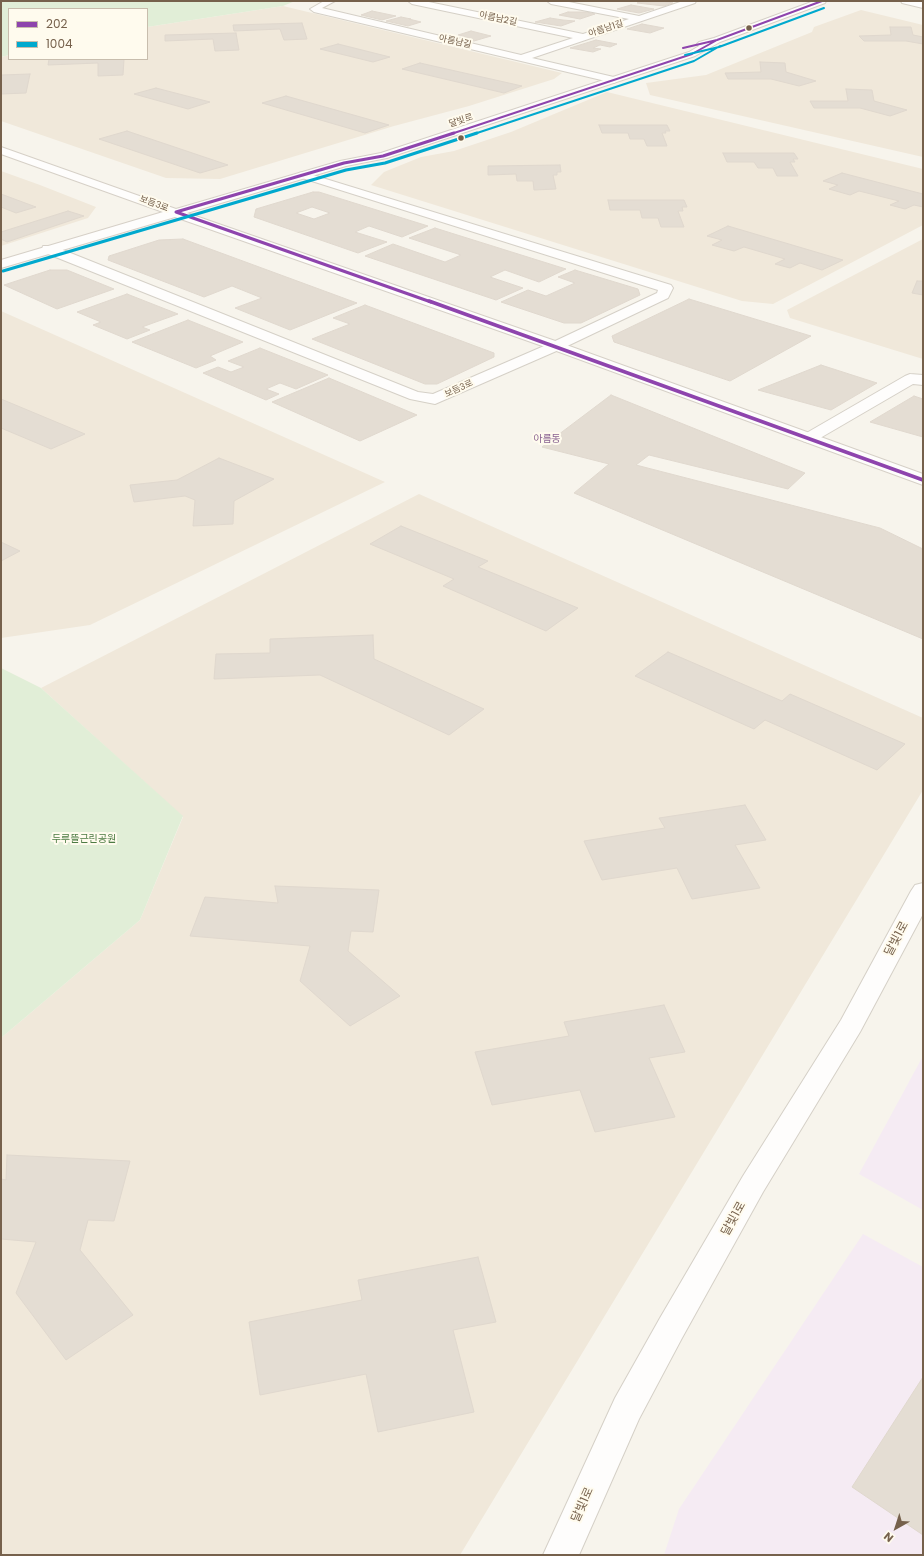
<!DOCTYPE html>
<html>
<head>
<meta charset="utf-8">
<style>
  body { margin:0 }
  #map { position:relative; width:924px; height:1556px; overflow:hidden; background:#f7f4ec; font-family:Poppins,sans-serif }
  canvas { display:block }
  .frame { position:absolute; inset:0; border:2px solid #76614c; pointer-events:none }
  .legend { position:absolute; left:8px; top:8px; width:140px; height:52px; box-sizing:border-box; background:#fffbee; border:1px solid #c8bdad; margin:0; padding:5px 7px; list-style:none; font-size:12px; color:#76614c }
  .legend li { display:flex; align-items:center; gap:8px; height:20px }
  .legend b { width:20px; border:1px solid #c8bdad }
  .north { position:absolute; left:876px; top:1508px; width:40px; height:40px; -webkit-text-stroke:3px #fffbee; paint-order:stroke; rotate:219deg; font-size:11px; font-weight:700; line-height:16px; text-align:center; color:#76614c }
  .north::after { content:''; display:block; margin:auto; width:14px; height:18px; background:#76614c; clip-path:polygon(50% 0,100% 100%,50% 72%,0 100%) }
</style>
</head>
<body>
<div id="map">
<canvas width="924" height="1556"></canvas>
<div class="frame"></div>
<ul class="legend">
<li><b style="height:5px;background:#8e44ad"></b>202</li>
<li><b style="height:5px;background:#00a9ce"></b>1004</li>
</ul>
<div class="north">N</div>
</div>
<script>
const g = document.querySelector('canvas').getContext('2d');
g.lineJoin = 'round';
function fillPath(path, color) { g.fillStyle = color; g.fill(path, 'evenodd'); }
const poly = rows => new Path2D(rows.map(r => 'M' + r).join(''));
function stroke(path, color, width, dash) { g.strokeStyle = color; g.lineWidth = width; g.lineCap = dash ? 'butt' : 'round'; g.setLineDash(dash || []); g.stroke(path); }
function write(font, color, halo, rows, align = 'center') {
  g.font = font + ' Poppins,"Noto Sans KR",sans-serif'; g.lineWidth = 4; g.setLineDash([]); g.textBaseline = 'middle'; g.strokeStyle = halo; g.fillStyle = color; for (const [text, x, y, turn = 0] of rows) {
    g.save(); g.translate(x, y); g.rotate((+turn || 0) * Math.PI / 180); g.textAlign = isNaN(turn) ? turn : align; if (halo) g.strokeText(text, 0, 0); g.fillText(text, 0, 0); g.restore();
  }
}
const residential = poly([
  [283,6,562,73,554,79,469,106,394,126,220,179,166,178,1,121,1,57,9,55,9,59,147,59,147,27],
  [861,10,923,25,923,157,650,95,646,83,706,75,812,32,814,27],
  [607,92,923,169,923,225,773,304,742,301,371,185,384,172,421,157,454,151,511,132],
  [1,171,40,185,96,207,88,218,1,246],
  [923,239,923,359,790,318,787,310],
  [1,311,385,482,90,625,1,638],
  [419,494,923,718,923,790,460,1555,1,1555,1,1038,140,920,183,817,41,688]
]);
const education = poly([
  [923,1056,923,1210,859,1174],
  [863,1234,923,1267,923,1555,664,1555,679,1509]
]);
const green = poly([
  [1,1,295,1,283,6,147,27,147,9,9,9,9,55,1,57],
  [1,668,41,688,183,816,140,920,1,1038]
]);
const building = poly([
  [641,1,662,1,673,3,664,6,637,3,641,1],
  [631,5,654,9,639,13,617,9,631,5],
  [372,11,396,16,382,20,361,15,372,11],
  [568,12,586,12,595,14,580,19,559,15,568,12],
  [401,17,411,19,409,19,421,22,408,26,386,21,401,17],
  [550,18,563,20,575,21,561,26,535,22,550,18],
  [302,23,307,39,284,40,280,29,234,31,233,25,302,23],
  [642,24,664,28,650,33,627,29,642,24],
  [890,27,911,27,913,35,923,37,923,44,906,41,864,41,859,36,891,35,890,27],
  [471,31,491,36,474,41,459,38,464,36,458,35,471,31],
  [236,33,239,50,215,51,213,39,165,41,165,35,236,33],
  [596,40,617,44,610,47,600,45,593,48,601,49,593,52,570,48,596,40],
  [338,44,390,57,373,62,320,49,338,44],
  [49,59,124,59,123,75,98,76,98,63,48,65,49,59],
  [760,62,785,63,786,72,816,81,799,86,771,79,728,79,725,73,761,72,760,62],
  [420,63,522,86,504,93,402,69,420,63],
  [30,74,26,93,1,94,1,75,30,74],
  [156,88,210,102,188,109,134,94,156,88],
  [846,89,872,90,874,101,907,110,890,116,860,108,814,108,810,101,848,101,846,89],
  [286,96,389,125,365,133,262,103,286,96],
  [599,125,667,125,670,131,665,131,666,133,662,133,667,146,647,146,644,139,630,139,628,133,602,133,599,125],
  [127,131,228,165,200,173,99,139,127,131],
  [723,153,794,153,798,159,793,159,795,162,790,162,798,176,777,176,773,168,758,168,754,162,727,162,723,153],
  [560,165,561,172,557,172,557,175,553,175,556,189,534,190,533,181,517,181,516,174,488,175,488,166,560,165],
  [842,173,923,194,923,207,914,205,905,209,890,205,899,201,859,191,850,195,829,189,838,185,823,181,842,173],
  [313,192,319,192,428,226,402,237,369,226,355,232,387,242,358,253,254,217,256,209,313,192],
  [312,207,330,213,314,219,296,213,312,207],
  [1,194,36,207,16,213,1,207,1,194],
  [608,200,684,200,687,207,682,207,683,211,678,211,684,227,661,227,658,218,642,218,640,210,610,210,608,200],
  [68,211,84,216,7,242,1,239,1,232,68,211],
  [728,226,843,260,822,270,800,263,790,268,775,264,785,259,744,247,734,251,712,245,722,240,707,236,728,226],
  [435,228,566,269,539,282,505,270,490,277,523,288,496,300,365,256,393,244,445,262,461,255,409,238,435,228],
  [183,239,357,303,290,330,235,308,262,298,232,286,204,297,108,260,109,256,159,240,183,239],
  [50,270,67,270,114,289,57,309,4,285,50,270],
  [575,270,638,289,640,295,581,323,564,323,501,302,528,290,546,296,575,283,558,277,575,270],
  [917,281,923,281,923,295,912,293,917,281],
  [127,294,178,314,142,327,150,330,127,339,93,325,101,322,77,312,127,294],
  [689,299,811,336,730,381,614,342,612,336,689,299],
  [365,305,494,353,494,357,437,384,425,384,312,339,350,324,333,318,365,305],
  [188,320,243,342,210,356,216,360,196,368,132,342,188,320],
  [260,348,328,375,296,389,280,383,266,389,279,394,266,400,203,373,218,367,231,372,244,367,228,361,260,348],
  [821,365,877,383,831,410,758,390,821,365],
  [329,378,417,415,360,441,272,402,329,378],
  [611,395,805,473,788,489,649,455,636,465,880,528,923,549,923,639,574,493,609,464,542,447,611,395],
  [914,396,923,399,923,437,870,422,914,396],
  [1,399,85,434,51,449,1,428,1,399],
  [219,458,274,479,234,501,233,524,193,526,195,500,185,496,134,502,130,485,177,480,219,458],
  [401,526,488,561,478,567,578,608,546,631,443,586,454,579,370,544,401,526],
  [1,542,20,551,1,561,1,542],
  [373,635,374,659,484,709,449,735,320,675,214,679,216,654,270,653,270,639,373,635],
  [668,652,782,701,790,694,905,744,877,770,765,720,754,729,635,676,668,652],
  [745,805,766,840,735,845,760,888,692,899,677,868,602,880,584,841,665,828,659,818,745,805],
  [275,886,379,890,373,932,351,931,348,951,400,996,350,1026,300,981,310,946,190,936,205,897,278,903,275,886],
  [664,1005,685,1052,649,1058,675,1117,595,1132,580,1090,492,1105,475,1052,569,1036,564,1022,664,1005],
  [7,1155,130,1161,114,1221,88,1220,80,1250,133,1315,66,1360,16,1293,36,1242,1,1239,1,1179,6,1180,7,1155],
  [478,1257,496,1322,453,1330,474,1412,378,1432,366,1374,260,1395,249,1322,362,1300,358,1280,478,1257],
  [923,1377,923,1535,852,1487,923,1377]
]);
const street = poly([
  [324,1,335,1,322,8,521,55,573,38,412,4,408,1,424,1,583,34,629,19,551,4,547,1,564,1,639,16,683,1,696,1,695,3,532,58,618,78,619,80,614,83,314,12,310,9,324,1],
  [303,172,671,285,673,288,668,298,561,349,435,404,410,399,43,252,42,249,43,246,53,246,418,392,433,394,551,343,657,293,658,290,299,177,297,175,299,173,303,172],
  [910,374,923,375,923,385,913,384,815,441,809,443,803,441,801,438,803,435,905,376,910,374],
  [923,883,923,914,860,1032,763,1192,682,1338,639,1419,579,1555,543,1555,615,1398,660,1318,743,1176,841,1020,911,891,915,885,923,883]
]);
const secondary = poly([
  [814,1,826,1,825,3,720,42,695,56,387,158,346,166,187,213,561,343,923,474,923,485,551,349,175,217,1,268,1,260,163,212,1,154,1,147,176,209,340,161,381,153,689,52,699,46,697,44,699,42,714,38,814,1],
  [901,1,923,2,923,8,902,3,901,1]
]);
const bus1Far2 = poly([
  [683,48,717,40,822,1],
  [451,134,692,54,717,40]
]);
const bus1Far1 = poly([
  [176,212,431,302],
  [176,212,344,163,383,156,454,133]
]);
const bus1 = poly([
  [429,301,923,480]
]);
const bus2Far1 = poly([
  [685,55,719,47,824,8],
  [474,134,694,61,720,46]
]);
const bus2 = poly([
  [3,271,346,170,385,163,477,133]
]);
const markers = [
  [749,28,3.5,"#76614c"],
  [461,138,3.5,"#76614c"]
];
const farStreetnames = [
  ["아름남2길",498,19,12],
  ["아름남1길",606,29,-18],
  ["아름남길",455,42,13],
  ["달빛로",461,121,-18],
  ["보듬3로",154,204,20],
  ["보듬3로",459,389,-24]
];
const farQuarternames = [
  ["아름동",547,439]
];
const parkNames = [
  ["두루뜰근린공원",84,839]
];
const nearStreetnames = [
  ["달빛1로",897,939,-62],
  ["달빛1로",734,1219,-61],
  ["달빛1로",583,1505,-66]
];
fillPath(residential, '#f0e8da');
fillPath(education, '#f5ebf3');
fillPath(green, '#e1eed7');
fillPath(building, '#e4ddd3');
stroke(building, '#e0d8ce', 1);
stroke(street, '#d5d0c7', 2);
stroke(secondary, '#d6d0c7', 2);
fillPath(street, '#fefdfc');
fillPath(secondary, '#fefdfc');
stroke(bus1Far2, '#8e44ad', 2);
stroke(bus1Far1, '#8e44ad', 3);
stroke(bus1, '#8e44ad', 3.5);
stroke(bus2Far1, '#00a9ce', 2);
stroke(bus2, '#00a9ce', 3);
for (const [x, y, r, color] of markers) { const dot = new Path2D(); dot.arc(x, y, r, 0, 2 * Math.PI); g.fillStyle = color; g.fill(dot); stroke(dot, '#fffbee', 1.5); }
write('9px', '#76614c', '#fffbee', farStreetnames);
write('10px', '#8a6492', '#fffbee', farQuarternames);
write('10px', '#4c7b43', '#fffbee', parkNames);
write('12px', '#76614c', '#fffbee', nearStreetnames);
</script>
</body>
</html>
